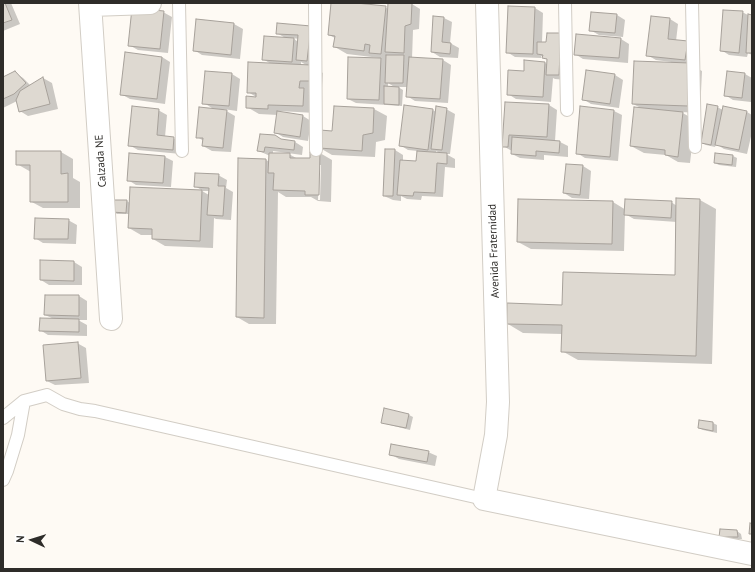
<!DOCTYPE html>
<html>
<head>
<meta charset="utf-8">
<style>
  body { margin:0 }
  #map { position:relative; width:755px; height:572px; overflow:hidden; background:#fefaf4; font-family:"PT Sans",sans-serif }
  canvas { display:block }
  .frame { position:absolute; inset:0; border:4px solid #2e2c29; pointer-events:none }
  .north { position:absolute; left:12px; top:520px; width:40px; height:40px; -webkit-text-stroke:3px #fff; paint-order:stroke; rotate:274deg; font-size:11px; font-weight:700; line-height:16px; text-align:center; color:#2e2c29 }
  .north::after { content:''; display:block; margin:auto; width:14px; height:18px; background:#2e2c29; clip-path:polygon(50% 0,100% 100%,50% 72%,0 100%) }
</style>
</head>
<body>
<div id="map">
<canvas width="755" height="572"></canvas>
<div class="frame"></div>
<div class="north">N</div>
</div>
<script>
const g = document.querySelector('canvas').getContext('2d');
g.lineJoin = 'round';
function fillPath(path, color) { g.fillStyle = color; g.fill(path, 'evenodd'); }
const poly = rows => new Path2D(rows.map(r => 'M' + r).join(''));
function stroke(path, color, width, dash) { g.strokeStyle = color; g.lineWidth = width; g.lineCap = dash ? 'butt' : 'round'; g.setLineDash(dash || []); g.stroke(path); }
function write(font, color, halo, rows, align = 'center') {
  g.font = font + ' "PT Sans",sans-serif'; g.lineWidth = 3; g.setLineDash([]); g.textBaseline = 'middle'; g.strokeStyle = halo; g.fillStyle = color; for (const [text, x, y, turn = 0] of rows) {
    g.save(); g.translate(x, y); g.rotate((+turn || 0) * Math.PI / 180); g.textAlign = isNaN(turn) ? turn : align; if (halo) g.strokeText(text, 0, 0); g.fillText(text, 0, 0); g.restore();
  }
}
const shadow = poly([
  [3,3,11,3,20,24,3,31],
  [332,3,346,3,385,7,388,9,389,3,412,4,420,9,419,29,413,30,412,59,443,60,451,65,448,103,415,101,407,96,408,87,398,87,403,90,402,106,356,103,348,99,380,58,347,54,335,47,335,38,329,35],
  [388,83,396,88,388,87],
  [509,7,535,8,543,13,542,43,547,43,561,34,567,80,555,79,553,78,551,102,516,99,508,94,525,72,525,61,545,63,547,64,548,60,541,56,541,58,515,57,507,52],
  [163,12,172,17,168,53,138,50,129,45],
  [742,12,748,15,752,16,752,55,748,53,747,57,729,55,721,50],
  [617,15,625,20,623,37,599,35,590,30],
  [444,18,452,22,450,43,459,48,458,58,440,57,432,52],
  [670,19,678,24,676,41,687,42,689,64,702,71,700,113,681,112,695,120,690,163,678,162,666,155,644,153,631,146,643,109,633,104,671,63,671,62,656,60,647,55],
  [197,20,234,24,243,29,240,59,202,55,194,50],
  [310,27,316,65,308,64,323,73,322,88,312,88,315,113,279,111,279,113,303,116,311,121,308,141,283,137,275,132,278,115,259,114,247,107,258,98,248,92,271,64,263,59,287,39,277,33],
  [293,38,299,39,298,42],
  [301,62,308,66,301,65],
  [621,39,629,44,628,63,583,59,575,54],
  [162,57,170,62,165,104,130,99,121,94],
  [15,73,23,78,31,86,43,78,52,83,58,109,28,116,20,111,17,101,3,108,3,78],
  [232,74,240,79,237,111,223,109,235,116,231,152,212,151,203,146,204,141,197,137,215,110,204,103],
  [745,74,752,78,751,102,733,100,725,95],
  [615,75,623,80,619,108,591,104,583,99],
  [506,103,549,105,557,110,555,141,560,142,568,146,568,157,544,155,544,160,520,158,512,154,512,151,503,146],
  [335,107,374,109,387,116,385,140,376,142,375,157,332,155,320,148,333,132],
  [717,107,723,110,724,107,747,112,752,115,752,132,747,154,724,149,716,144,715,147,706,145,702,143],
  [446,109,455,114,450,154,446,154,455,159,455,168,445,167,443,197,422,196,421,200,407,199,401,196,401,201,393,200,384,196,395,150,403,155,403,161,417,162,418,151,408,150,400,145,433,110,436,112],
  [436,151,442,154,436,154],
  [158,110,167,115,165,137,173,138,182,142,181,154,138,150,129,145],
  [614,111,622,115,618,161,585,158,577,153],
  [261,135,281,140,295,142,303,147,302,155,273,151,273,154,287,154,287,153,298,159,311,159,320,153,332,160,331,202,318,201,311,197,286,197,278,192,276,324,249,324,237,317,266,160,270,162,270,156,259,151],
  [319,165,321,165,320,200,318,200],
  [61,152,73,159,73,178,80,182,80,208,43,208,30,201,31,172,17,164],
  [716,154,733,156,737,158,736,167,719,165,715,163],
  [165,157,173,161,171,187,136,185,128,180],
  [567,165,583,166,591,171,589,199,572,198,564,193],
  [218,175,227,180,226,188,233,192,231,220,216,219,214,218,213,248,165,246,153,239,153,235,141,235,129,228,129,214,117,214,114,212,114,201,127,201,130,203,130,189,202,191,209,195,209,191,203,191,195,186],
  [677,199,700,200,716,209,712,364,578,360,562,351,562,334,523,333,508,324,563,306,676,276,677,222,634,219,625,214,624,251,531,249,518,242,613,202,626,210,671,202,677,206],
  [68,220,77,225,76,244,43,243,35,238],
  [74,262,82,267,82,285,49,285,41,280],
  [79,296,87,301,87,320,78,320,87,325,87,336,48,335,40,330,54,319,45,315],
  [77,343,86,348,89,383,55,385,47,381],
  [409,415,413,417,410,430,386,424,382,422],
  [700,421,713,423,717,425,717,433,703,430,699,428],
  [428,452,437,456,435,466,399,459,390,454],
  [721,530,737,531,741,534,742,539,724,539]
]);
const building = poly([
  [3,3,5,3,12,20,3,23,3,3],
  [331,3,356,3,386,6,381,54,369,53,370,45,365,44,364,51,333,47,335,36,328,35,331,3],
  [388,3,412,3,411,24,405,26,404,53,385,52,388,3],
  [508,6,535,7,533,54,506,53,508,6],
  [132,8,164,11,160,49,128,46,132,8],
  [723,10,743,11,739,53,720,51,723,10],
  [591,12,617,14,615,33,589,31,591,12],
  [748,14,752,15,752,53,746,53,748,14],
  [433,16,444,17,442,42,451,43,450,54,431,52,433,16],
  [651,16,670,18,668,39,688,41,685,60,646,56,651,16],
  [196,19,234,23,231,55,193,51,196,19],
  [277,23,311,26,307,61,296,60,298,35,276,34,277,23],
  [547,33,561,33,559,75,546,75,547,59,542,58,543,55,537,54,537,42,546,42,547,33],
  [576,34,621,38,619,58,574,55,576,34],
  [264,36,294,38,292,62,262,60,264,36],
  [125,52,162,57,157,99,120,95,125,52],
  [386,55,404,55,403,83,385,83,386,55],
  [348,57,381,58,379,100,347,99,348,57],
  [409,57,443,59,440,99,406,97,409,57],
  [524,60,545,62,543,97,507,95,508,70,524,71,524,60],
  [634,61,690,63,688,106,632,104,634,61],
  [248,62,311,65,310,81,300,81,299,88,304,88,303,106,268,105,268,109,246,108,246,96,256,97,256,93,247,93,248,62],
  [586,70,615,74,610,104,582,100,586,70],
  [15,71,26,83,14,94,3,99,3,77,15,71],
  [205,71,232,73,229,106,202,104,205,71],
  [727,71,745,73,742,98,724,96,727,71],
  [43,77,50,104,19,112,16,100,20,91,43,77],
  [384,86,399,87,399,105,384,104,384,86],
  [505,102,549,104,547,137,509,135,508,147,502,147,505,102],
  [707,104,718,106,711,145,701,143,707,104],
  [404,105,433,109,428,150,399,146,404,105],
  [132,106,159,109,157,135,174,137,173,150,128,146,132,106],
  [334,106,374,108,373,133,363,135,362,151,319,148,320,130,332,131,334,106],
  [436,106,447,108,442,150,431,149,436,106],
  [580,106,614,110,610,157,576,154,580,106],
  [723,106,747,111,739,150,715,145,723,106],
  [199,107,227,110,223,148,202,146,203,138,196,138,199,107],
  [634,107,683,112,678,157,665,155,665,150,630,146,634,107],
  [277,111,303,115,300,137,274,133,277,111],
  [260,134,275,135,281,139,295,141,294,150,265,147,264,152,257,151,260,134],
  [512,137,560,141,559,153,536,151,536,156,511,154,512,137],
  [385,149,395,149,393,196,383,196,385,149],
  [16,151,61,151,61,174,68,173,68,202,30,202,30,165,16,165,16,151],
  [417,151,447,153,447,164,437,163,435,193,414,192,413,196,397,195,400,160,416,161,417,151],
  [310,152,320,152,319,195,305,195,305,191,273,190,274,173,268,173,269,153,290,153,290,158,310,158,310,152],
  [129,153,165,156,163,183,127,181,129,153],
  [715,153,733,155,732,165,714,163,715,153],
  [238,158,266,159,264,318,236,317,238,158],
  [566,164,583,165,580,195,563,193,566,164],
  [195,173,219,174,218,186,225,186,223,216,207,215,209,188,194,187,195,173],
  [130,187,202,190,200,241,152,239,152,229,128,228,130,187],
  [676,198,700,199,696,356,561,352,562,325,507,324,507,303,562,305,563,272,675,275,676,198],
  [518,199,613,201,612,244,517,242,518,199],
  [625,199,672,201,671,218,624,215,625,199],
  [113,200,127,200,126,213,112,212,113,200],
  [35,218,69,219,68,239,34,239,35,218],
  [40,260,74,261,74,281,40,280,40,260],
  [45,295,79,295,79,316,44,315,45,295],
  [40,318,79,319,79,332,39,331,40,318],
  [78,342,81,378,46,381,43,345,78,342],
  [384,408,409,414,406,428,381,423,384,408],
  [699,420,713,422,713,431,698,428,699,420],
  [391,444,429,451,427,462,389,455,391,444],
  [750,523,752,524,752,534,749,534,750,523],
  [720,529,737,530,738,537,719,537,720,529]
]);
const service = poly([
  [179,3,182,151],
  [315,3,316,150],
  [565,3,567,110],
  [692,3,695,147],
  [3,418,24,401,47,395,63,404,80,409,95,411,484,499],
  [3,480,7,471,18,435,24,401]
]);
const minor = poly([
  [90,3,111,319],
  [487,3,498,402,496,435,484,499,752,554],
  [91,5,150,3]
]);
const streetNames = [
  ["Calzada NE",101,161,-94],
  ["Avenida Fraternidad",494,251,-92]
];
fillPath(shadow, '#0003');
fillPath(building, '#ded9d1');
stroke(building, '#a7a19a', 1);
stroke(service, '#d2cdc5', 14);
stroke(minor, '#d2cdc5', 24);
stroke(service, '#fff', 12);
stroke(minor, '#fff', 22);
write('11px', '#2e2c29', '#fff', streetNames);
</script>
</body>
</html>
